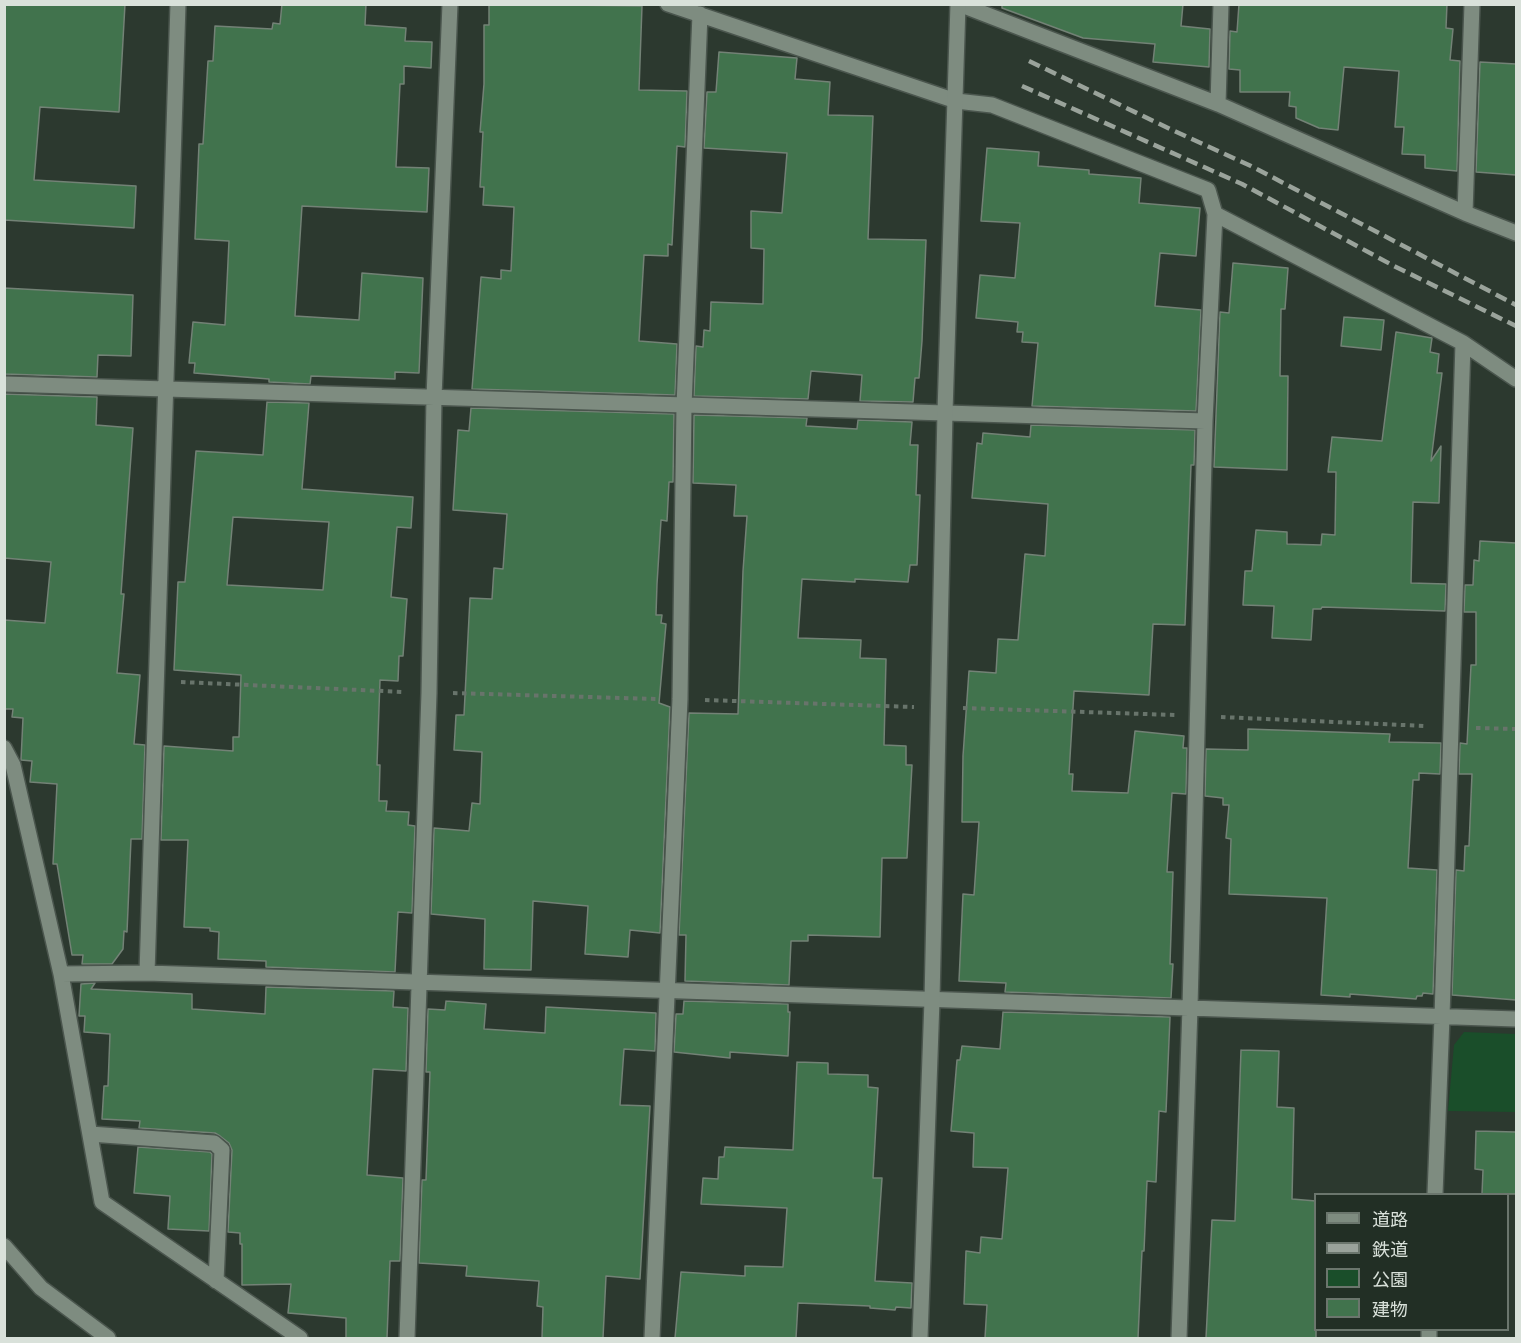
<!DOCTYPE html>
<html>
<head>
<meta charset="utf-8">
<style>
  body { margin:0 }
  #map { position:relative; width:1521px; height:1343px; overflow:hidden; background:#2c392f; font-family:"Roboto Serif","Noto Sans JP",serif }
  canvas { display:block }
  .frame { position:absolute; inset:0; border:6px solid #d9e1da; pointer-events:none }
  .legend { position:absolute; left:1314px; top:1193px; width:195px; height:138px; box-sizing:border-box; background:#222f25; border:2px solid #6b766d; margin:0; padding:8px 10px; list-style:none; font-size:18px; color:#d9e1da }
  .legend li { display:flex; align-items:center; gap:12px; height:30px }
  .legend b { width:30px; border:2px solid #6b766d }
</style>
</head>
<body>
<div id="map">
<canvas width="1521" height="1343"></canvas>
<div class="frame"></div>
<ul class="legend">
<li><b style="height:8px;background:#7e8c80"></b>道路</li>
<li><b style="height:8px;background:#9aa39b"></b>鉄道</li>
<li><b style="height:16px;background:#1a4e2a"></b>公園</li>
<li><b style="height:16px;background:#41734d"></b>建物</li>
</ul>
</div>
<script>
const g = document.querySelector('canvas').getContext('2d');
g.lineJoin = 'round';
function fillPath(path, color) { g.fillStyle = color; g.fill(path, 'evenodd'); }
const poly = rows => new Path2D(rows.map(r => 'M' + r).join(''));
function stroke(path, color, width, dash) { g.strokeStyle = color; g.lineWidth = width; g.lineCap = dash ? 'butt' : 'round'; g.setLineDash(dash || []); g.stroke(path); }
const green = poly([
  [1464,1032,1516,1034,1516,1112,1448,1111,1454,1045]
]);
const building = poly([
  [4,4,125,4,119,112,40,107,34,180,136,186,134,228,4,220,4,4],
  [282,4,366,4,365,25,406,28,405,41,432,42,431,68,404,66,404,84,400,84,396,167,429,168,427,212,302,206,295,316,359,320,362,273,423,278,419,373,395,372,395,379,311,376,310,384,269,382,269,379,194,373,195,363,189,363,193,322,225,325,229,241,195,239,199,144,203,144,208,61,213,61,215,26,272,29,273,23,280,24,282,4],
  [489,4,642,6,639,90,687,91,685,147,677,146,672,245,668,244,668,256,644,255,639,341,677,344,675,395,472,389,481,277,501,279,501,270,511,271,514,207,483,205,484,187,480,187,483,132,480,132,484,84,484,25,489,25,489,4],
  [1002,4,1183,4,1181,26,1210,29,1209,67,1153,62,1155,44,1083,38,1002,8,1002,4],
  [1239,4,1447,4,1446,28,1453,29,1450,60,1460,61,1457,171,1425,168,1425,155,1402,154,1404,127,1395,127,1399,71,1344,67,1338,130,1319,128,1296,118,1296,107,1289,106,1290,92,1240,92,1240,70,1229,69,1230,31,1237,32,1239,4],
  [719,52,797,58,795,79,830,82,828,115,873,116,868,239,926,240,922,341,919,378,915,378,913,402,860,401,862,375,811,371,808,399,694,396,696,346,703,347,704,330,710,331,711,302,763,304,764,249,751,248,751,211,782,213,787,153,704,148,707,92,716,92,719,52],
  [1480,62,1516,64,1516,175,1476,172,1480,62],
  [987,148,1039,152,1038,166,1089,170,1089,174,1141,178,1139,203,1200,208,1196,256,1160,253,1155,306,1201,310,1196,411,1032,406,1038,343,1022,342,1023,332,1017,332,1018,322,976,318,980,275,1015,278,1020,223,981,221,987,148],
  [1233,263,1288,268,1285,309,1281,309,1280,376,1288,376,1287,470,1214,467,1220,312,1229,313,1233,263],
  [4,288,133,295,131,356,98,355,97,377,4,374,4,288],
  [1344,317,1384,320,1381,350,1341,346,1344,317],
  [1396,332,1432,338,1430,352,1439,354,1437,373,1442,373,1431,461,1441,446,1439,503,1413,502,1411,583,1446,584,1445,611,1322,607,1321,609,1313,609,1311,640,1272,638,1274,606,1243,605,1245,571,1252,571,1256,530,1287,532,1287,544,1321,545,1322,534,1335,535,1336,472,1328,472,1332,437,1382,441,1396,332],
  [4,394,97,397,96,425,133,428,121,594,124,594,117,673,140,675,134,744,145,745,142,839,131,839,127,932,124,931,123,949,112,964,82,964,83,955,72,955,57,864,53,864,57,784,30,782,32,761,21,760,23,718,12,717,13,709,4,709,4,620,45,623,51,562,4,558,4,394],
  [267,402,309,403,302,489,413,497,411,528,397,527,391,597,407,599,403,656,399,656,398,681,380,680,377,765,380,765,379,801,387,801,386,811,409,812,408,825,415,826,412,913,398,912,395,972,266,967,266,961,218,959,219,932,210,931,210,928,184,927,188,840,161,840,164,746,233,751,233,737,239,737,241,675,174,670,178,582,185,582,196,451,263,455,267,402],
  [233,517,329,522,323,590,227,585,233,517],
  [471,408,674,414,673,482,669,482,667,521,661,520,657,584,656,615,662,615,661,623,666,624,659,703,670,707,660,933,630,930,628,957,585,954,588,906,533,901,531,970,484,969,485,919,431,914,434,828,469,831,472,803,480,804,482,752,454,750,456,715,464,715,470,598,492,599,494,568,503,569,507,514,453,510,458,430,469,431,471,408],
  [694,415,807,418,806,426,857,429,858,420,912,422,910,445,918,445,916,495,920,495,917,565,910,565,908,582,855,579,855,582,802,579,798,638,861,640,860,658,886,659,884,745,906,746,906,765,912,765,907,858,882,858,880,937,808,935,808,941,791,941,789,985,685,981,686,935,679,935,689,713,738,714,743,571,747,516,734,516,736,485,693,483,694,415],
  [1031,425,1195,430,1194,465,1191,465,1185,625,1153,624,1149,695,1074,691,1069,774,1073,774,1072,791,1128,793,1135,731,1184,736,1183,748,1187,748,1186,794,1172,793,1167,872,1173,872,1170,964,1173,964,1171,998,1005,992,1006,983,959,981,963,894,974,895,979,822,962,822,963,756,969,671,996,673,998,639,1018,640,1025,554,1045,556,1048,504,972,498,977,443,982,444,983,433,1030,437,1031,425],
  [1480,541,1516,543,1516,1000,1452,995,1456,870,1464,871,1465,846,1469,846,1472,774,1459,774,1460,743,1467,744,1471,665,1476,665,1476,612,1464,612,1465,585,1473,585,1474,560,1479,561,1480,541],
  [1248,729,1390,734,1389,742,1441,743,1440,774,1419,773,1419,780,1413,780,1408,868,1437,870,1433,994,1423,993,1422,996,1417,996,1416,999,1350,994,1350,997,1321,995,1327,898,1229,894,1231,839,1226,838,1229,805,1223,805,1223,798,1205,796,1206,749,1248,750,1248,729],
  [95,983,91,989,192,994,192,1009,265,1014,266,987,394,991,393,1007,408,1008,406,1071,373,1069,367,1175,403,1178,400,1261,390,1261,387,1338,346,1338,346,1318,288,1313,291,1284,242,1285,242,1244,240,1244,240,1233,228,1232,232,1150,229,1143,220,1136,215,1133,139,1128,140,1121,102,1119,104,1086,108,1086,110,1034,84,1032,85,1016,79,1016,81,984,95,983],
  [446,1001,486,1004,484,1029,545,1033,546,1007,656,1013,655,1051,624,1049,620,1105,650,1106,640,1279,606,1276,603,1338,542,1338,543,1307,537,1306,539,1281,466,1276,467,1266,419,1263,422,1180,426,1180,430,1072,426,1072,428,1009,445,1010,446,1001],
  [684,1001,788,1004,788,1012,790,1012,788,1056,730,1052,730,1058,674,1052,676,1014,683,1014,684,1001],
  [1003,1012,1170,1017,1166,1112,1159,1111,1156,1182,1147,1181,1144,1251,1142,1251,1138,1338,985,1338,987,1305,964,1304,966,1251,980,1253,981,1237,1002,1239,1008,1168,973,1167,974,1133,951,1131,957,1060,960,1060,962,1046,1000,1049,1003,1012],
  [1241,1050,1279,1051,1277,1107,1294,1108,1292,1199,1316,1201,1316,1338,1206,1338,1212,1220,1235,1221,1241,1050],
  [797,1062,828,1063,828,1074,868,1075,868,1087,878,1088,873,1178,882,1178,875,1281,912,1283,911,1308,896,1307,895,1310,870,1308,870,1306,798,1303,796,1338,675,1338,681,1272,745,1276,745,1266,783,1267,787,1208,701,1204,703,1178,718,1179,719,1157,724,1157,725,1147,793,1150,797,1062],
  [1476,1131,1516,1132,1516,1194,1482,1194,1483,1170,1475,1169,1476,1131],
  [138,1147,210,1152,212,1154,209,1231,168,1229,170,1196,134,1193,138,1147]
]);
const path = poly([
  [181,682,404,692],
  [453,693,656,699],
  [705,700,914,707],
  [963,708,1175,715],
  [1221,717,1426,726],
  [1476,728,1516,729]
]);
const minor = poly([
  [668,4,956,101,992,105,1208,190,1215,214,1463,343,1516,379],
  [959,4,1218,104,1465,213,1516,233],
  [1218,104,1221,4],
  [1465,213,1472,4],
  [4,384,1205,421],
  [4,748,13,765,61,974,102,1202,300,1338],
  [147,973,178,4],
  [61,974,147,973,1516,1019],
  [90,1134,214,1143,222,1150,216,1281],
  [1435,1194,1442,1017,1463,343],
  [407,1338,429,693,434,397,450,4],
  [652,1338,680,699,684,406,700,14],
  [1179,1338,1190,1007,1205,421,1215,214],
  [1429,1338,1429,1330]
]);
const tertiary = poly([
  [920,1338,932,1000,945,412,958,4]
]);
const secondary = poly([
  [4,1246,41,1288,108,1338]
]);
const rail = poly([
  [1029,61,1170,129,1251,166,1516,305],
  [1022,86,1242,184,1394,266,1516,326]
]);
fillPath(green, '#1a4e2a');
fillPath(building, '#41734d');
stroke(building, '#738276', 1.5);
stroke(minor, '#4b564e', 18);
stroke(tertiary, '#4b564e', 18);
stroke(secondary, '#4b564e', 18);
stroke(path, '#68746b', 4, [4.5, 4.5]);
stroke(minor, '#7e8c80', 15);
stroke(tertiary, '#7e8c80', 15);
stroke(secondary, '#7e8c80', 15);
stroke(rail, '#9aa39b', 4.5, [12, 6]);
</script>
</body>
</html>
